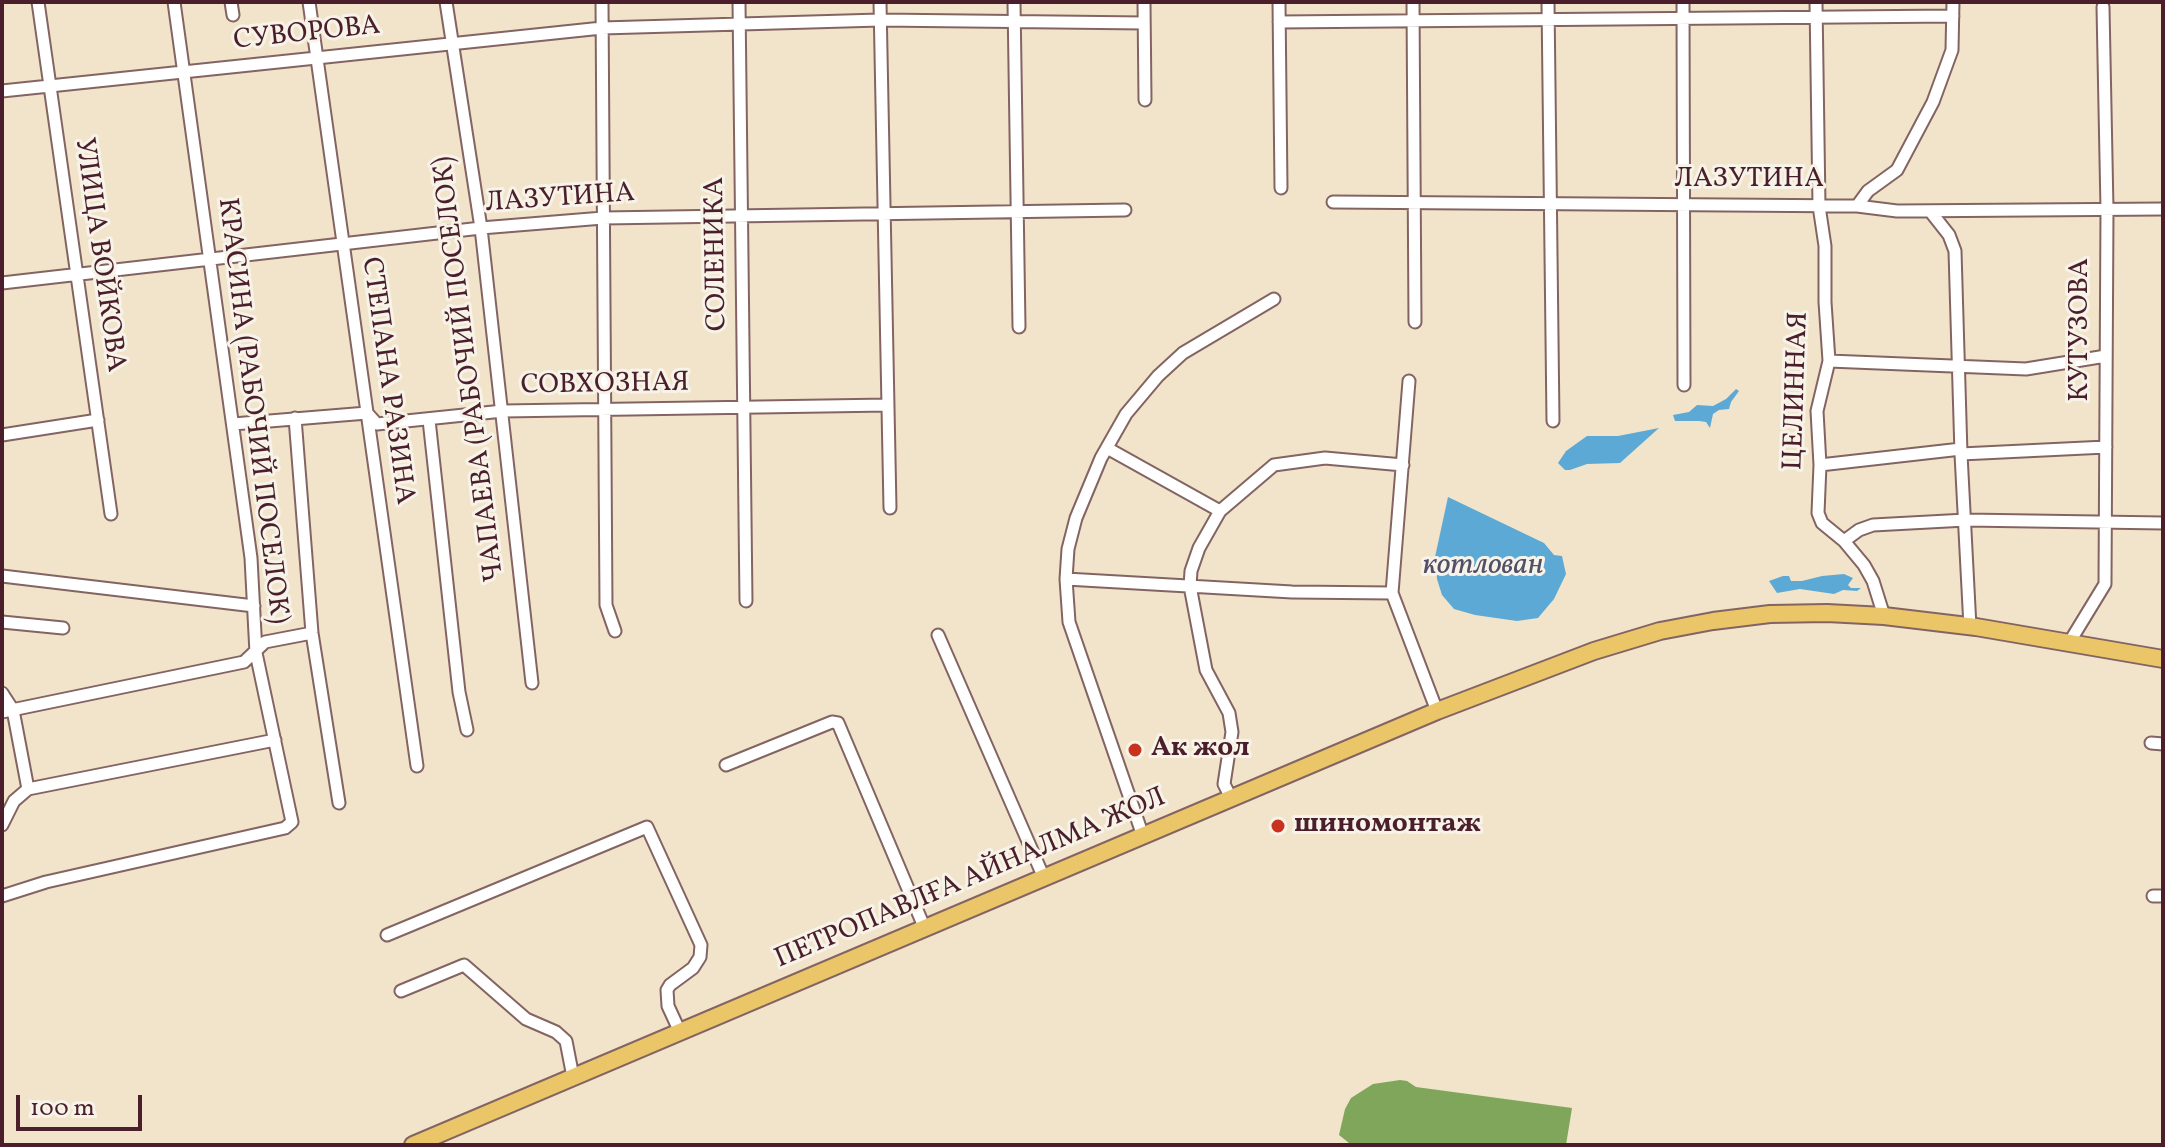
<!DOCTYPE html>
<html>
<head>
<meta charset="utf-8">
<style>
  body { margin:0 }
  #map { position:relative; width:2165px; height:1147px; overflow:hidden; background:#f1e4ca; font-family:Vollkorn,serif }
  canvas { display:block }
  .frame { position:absolute; inset:0; border:4px solid #4a1f2b; pointer-events:none }
  .scale { position:absolute; left:16px; top:1095px; width:126px; height:36px; box-sizing:border-box; border:4px solid #4a1f2b; border-top:0; padding-left:10px; font-size:24px; line-height:28px; white-space:nowrap; color:#4a1f2b; -webkit-text-stroke:6px #f7f3e8; paint-order:stroke }
</style>
</head>
<body>
<div id="map">
<canvas width="2165" height="1147"></canvas>
<div class="frame"></div>
<div class="scale">100 m</div>
</div>
<script>
const g = document.querySelector('canvas').getContext('2d');
g.lineJoin = 'round';
function fillPath(path, color) { g.fillStyle = color; g.fill(path, 'evenodd'); }
const poly = rows => new Path2D(rows.map(r => 'M' + r).join(''));
function stroke(path, color, width, dash) { g.strokeStyle = color; g.lineWidth = width; g.lineCap = dash ? 'butt' : 'round'; g.setLineDash(dash || []); g.stroke(path); }
function write(font, color, halo, rows, align = 'center') {
  g.font = font + ' Vollkorn,serif'; g.lineWidth = 6; g.setLineDash([]); g.textBaseline = 'middle'; g.strokeStyle = halo; g.fillStyle = color; for (const [text, x, y, turn = 0] of rows) {
    g.save(); g.translate(x, y); g.rotate((+turn || 0) * Math.PI / 180); g.textAlign = isNaN(turn) ? turn : align; if (halo) g.strokeText(text, 0, 0); g.fillText(text, 0, 0); g.restore();
  }
}
const forest = poly([
  [1400,1080,1407,1081,1416,1087,1572,1108,1566,1145,1364,1145,1349,1143,1339,1135,1345,1109,1351,1098,1373,1084]
]);
const water = poly([
  [1736,389,1739,391,1731,402,1729,409,1719,410,1713,414,1710,428,1706,422,1699,421,1675,421,1673,415,1689,412,1697,405,1713,406,1726,399],
  [1659,428,1620,463,1587,464,1570,470,1565,470,1558,463,1566,451,1587,436,1618,436],
  [1448,497,1544,543,1554,555,1562,556,1566,574,1554,599,1538,618,1517,621,1475,615,1454,609,1442,595,1437,579,1435,557],
  [1844,574,1853,578,1848,585,1851,588,1861,588,1857,591,1843,590,1834,594,1800,589,1777,593,1769,581,1783,576,1789,576,1791,581,1802,581,1822,576]
]);
const minor = poly([
  [38,2,111,514],
  [231,2,233,15],
  [309,2,417,766],
  [446,2,481,228,532,683],
  [602,2,606,605,615,631],
  [739,2,746,601],
  [880,2,890,508],
  [1014,2,1019,327],
  [1144,2,1145,100],
  [1279,2,1281,188],
  [1413,2,1415,322],
  [1548,2,1553,421],
  [1683,2,1684,385],
  [1816,2,1819,206,1825,246,1825,302,1829,361,1817,411,1820,465,1818,513,1822,523,1844,541,1864,565,1873,581,1884,616],
  [1279,22,1953,16],
  [2,91,602,28,880,20,1144,23],
  [1333,202,1857,206,1897,211,2163,209],
  [1857,206,1868,191,1897,170,1933,102,1952,50,1953,2],
  [1930,211,1949,235,1955,251,1961,454,1970,627],
  [2,283,481,228,603,218,1125,210],
  [1829,361,2026,369,2106,356],
  [1409,381,1392,593,1437,711],
  [295,418,312,633,339,803],
  [429,420,459,692,467,730],
  [233,424,367,413,377,424,503,411,888,405],
  [2,435,98,420],
  [1107,448,1220,511],
  [1961,454,2106,447],
  [1820,465,1961,449],
  [1844,541,1859,530,1873,525,1966,520,2163,523],
  [2,576,254,606],
  [1066,579,1292,592,1392,593],
  [2,622,63,628],
  [938,635,1044,878],
  [2069,643,2105,584,2107,209,2103,7],
  [2,693,13,710,28,789],
  [2,712,244,662,265,642,312,633],
  [2151,743,2163,744],
  [726,765,832,722,838,723,925,929],
  [1231,798,1224,784,1232,732,1229,713,1206,670,1190,586,1191,571,1199,548,1220,511,1274,465,1325,458,1403,465],
  [2,825,14,801,28,789,275,740],
  [1143,836,1069,622,1066,579,1068,549,1076,518,1101,458,1126,414,1158,376,1183,353,1274,299],
  [2,896,46,882,285,828,292,822,256,653,251,558,174,2],
  [2153,896,2163,896],
  [387,935,647,827,701,945,700,957,693,968,670,985,667,990,668,1006,680,1032],
  [401,991,464,965,526,1019,556,1032,566,1041,573,1077]
]);
const highway = poly([
  [413,1145,1437,711,1594,651,1660,631,1713,621,1770,614,1827,613,1884,616,1976,627,2163,659]
]);
const markers = [
  [1135,750,8,"#c8321e"],
  [1278,826,8,"#c8321e"]
];
const streetNames = [
  ["СУВОРОВА",307,35,-6],
  ["ЛАЗУТИНА",1749,181],
  ["ЛАЗУТИНА",560,200,-4],
  ["СОЛЕНИКА",718,254,-91],
  ["УЛИЦА ВОЙКОВА",98,255,82],
  ["КУТУЗОВА",2082,330,-90],
  ["ЧАПАЕВА (РАБОЧИЙ ПОСЕЛОК)",471,369,-97],
  ["СТЕПАНА РАЗИНА",386,381,82],
  ["СОВХОЗНАЯ",605,386,-1],
  ["ЦЕЛИННАЯ",1798,391,-88],
  ["КРАСИНА (РАБОЧИЙ ПОСЕЛОК)",251,411,83],
  ["ПЕТРОПАВЛҒА АЙНАЛМА ЖОЛ",971,880,-23]
];
const poiNames = [
  ["Ак жол",1151,750],
  ["шиномонтаж",1294,826]
];
const waterNames = [
  ["котлован",1483,567]
];
fillPath(forest, '#80a65b');
fillPath(water, '#5da9d6');
stroke(minor, '#846463', 15);
stroke(highway, '#846463', 20);
stroke(minor, '#fff', 11);
stroke(highway, '#ebc669', 16);
for (const [x, y, r, color] of markers) { const dot = new Path2D(); dot.arc(x, y, r, 0, 2 * Math.PI); g.fillStyle = color; g.fill(dot); stroke(dot, '#f7f3e8', 3); }
write('28px', '#4a1f2b', '#f7f3e8', streetNames);
write('bold 28px', '#4a1f2b', '#f7f3e8', poiNames, 'left');
write('italic 30px', '#514f67', '#f7f3e8', waterNames);
</script>
</body>
</html>
